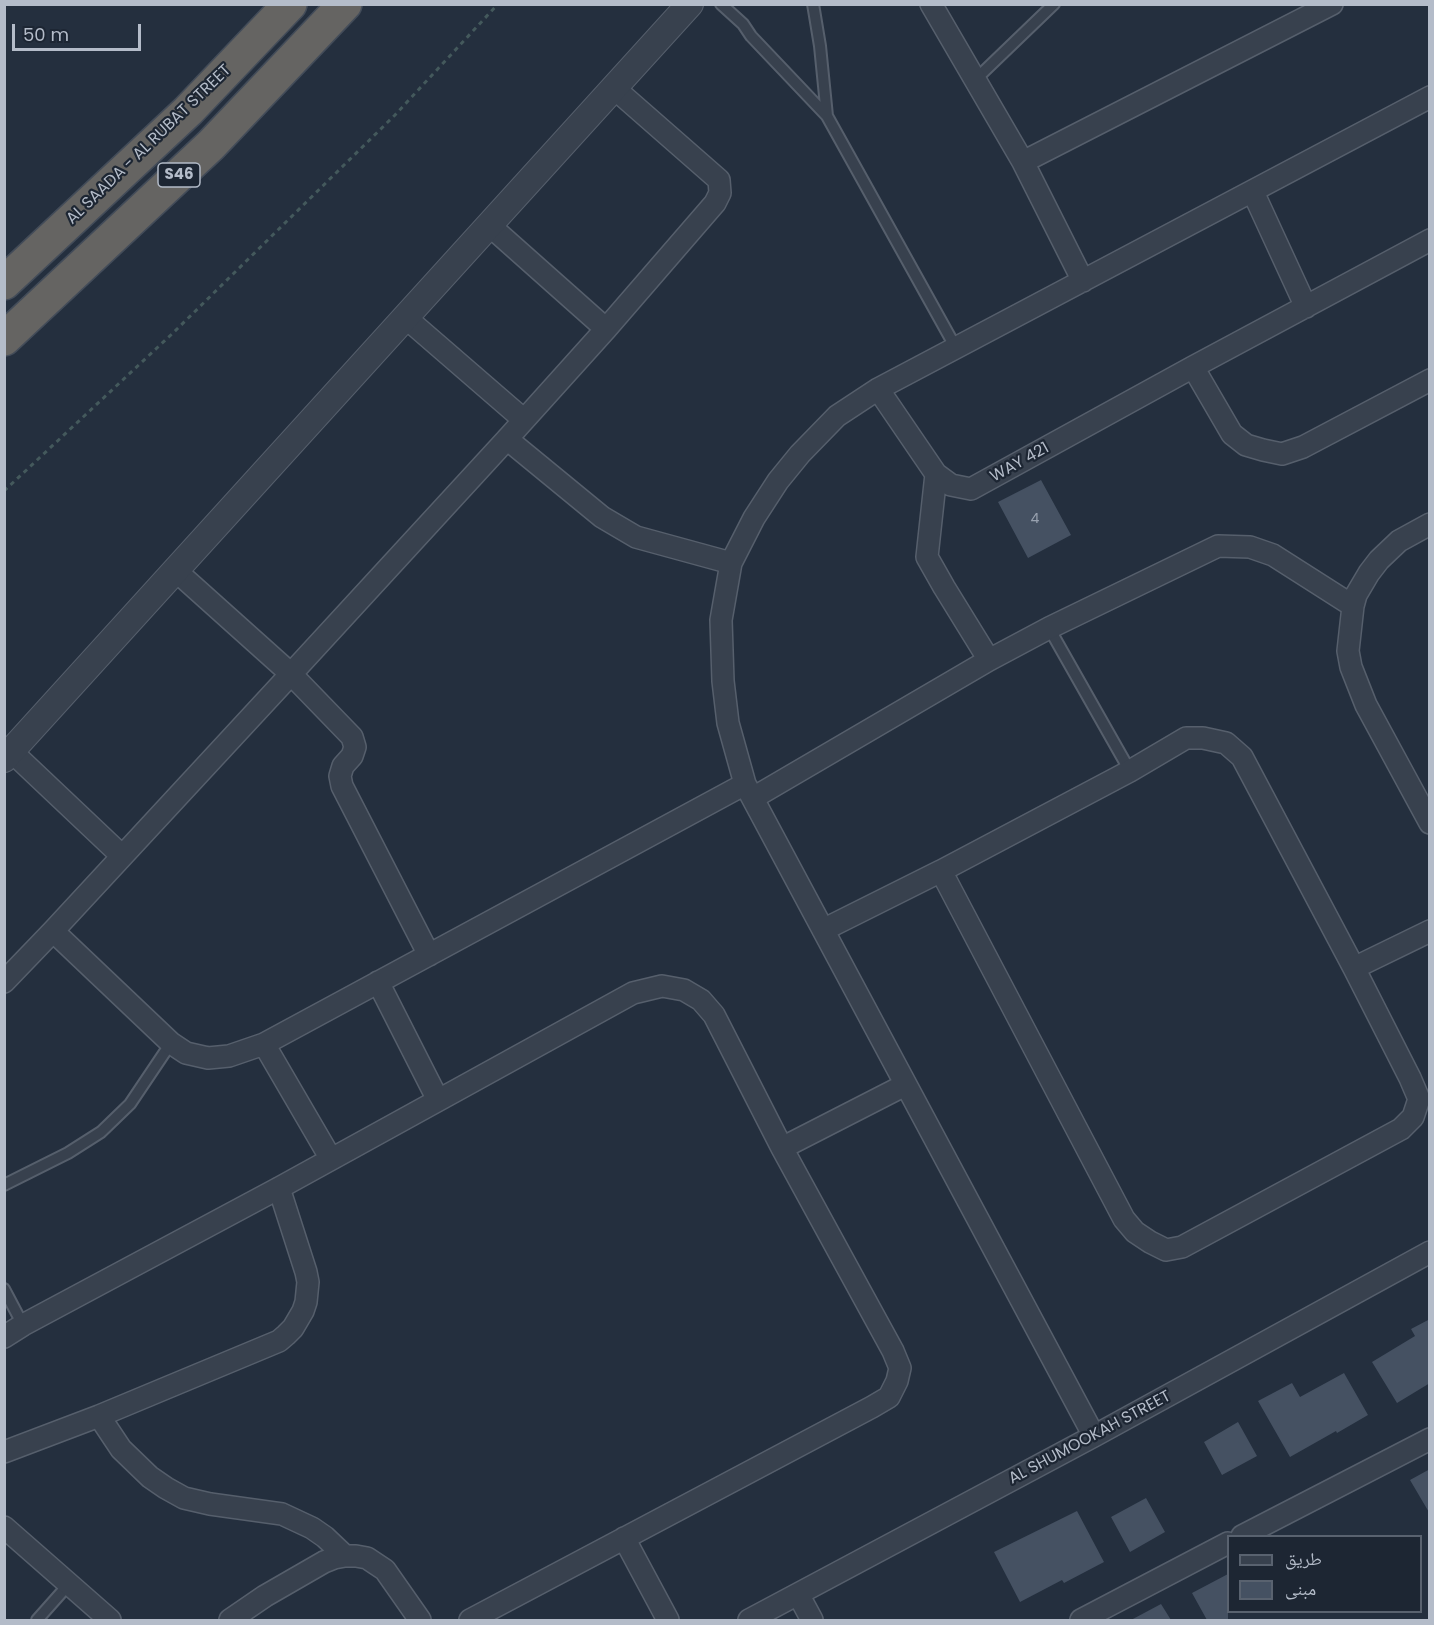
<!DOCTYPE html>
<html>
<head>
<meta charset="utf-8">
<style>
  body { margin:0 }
  #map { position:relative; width:1434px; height:1625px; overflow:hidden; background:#242f3e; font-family:Poppins,"Noto Naskh Arabic",sans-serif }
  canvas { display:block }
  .frame { position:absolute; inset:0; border:6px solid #b4bcc9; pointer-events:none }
  .legend { position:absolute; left:1227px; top:1535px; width:195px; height:78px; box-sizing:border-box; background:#1d2633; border:2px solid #59626f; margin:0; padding:8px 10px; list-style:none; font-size:18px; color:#b4bcc9 }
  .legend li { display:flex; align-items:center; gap:12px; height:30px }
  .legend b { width:30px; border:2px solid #59626f }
  .scale { position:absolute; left:12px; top:24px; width:129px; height:27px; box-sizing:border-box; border:3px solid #b4bcc9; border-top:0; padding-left:8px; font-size:18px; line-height:21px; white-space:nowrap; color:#b4bcc9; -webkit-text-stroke:4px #1d2633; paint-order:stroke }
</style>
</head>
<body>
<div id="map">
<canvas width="1434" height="1625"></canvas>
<div class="frame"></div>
<ul class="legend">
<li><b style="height:8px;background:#38414e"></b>طريق</li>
<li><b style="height:16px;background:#455162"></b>مبنى</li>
</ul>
<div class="scale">50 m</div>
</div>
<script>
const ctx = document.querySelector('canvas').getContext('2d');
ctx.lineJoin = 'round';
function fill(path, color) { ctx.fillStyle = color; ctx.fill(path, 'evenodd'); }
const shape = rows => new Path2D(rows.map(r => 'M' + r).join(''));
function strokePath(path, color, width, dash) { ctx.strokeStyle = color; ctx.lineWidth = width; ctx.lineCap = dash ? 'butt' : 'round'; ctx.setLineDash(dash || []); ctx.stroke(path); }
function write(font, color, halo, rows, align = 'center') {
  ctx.font = font + ' Poppins,sans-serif'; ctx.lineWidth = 4.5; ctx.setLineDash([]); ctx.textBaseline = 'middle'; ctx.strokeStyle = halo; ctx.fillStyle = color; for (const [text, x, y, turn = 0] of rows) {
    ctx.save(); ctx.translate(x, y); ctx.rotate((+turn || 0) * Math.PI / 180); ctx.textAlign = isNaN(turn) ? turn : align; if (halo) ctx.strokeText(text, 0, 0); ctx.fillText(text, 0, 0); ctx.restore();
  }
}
fill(shape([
  [1041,480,1071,535,1028,558,998,502],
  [1430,1319,1430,1383,1397,1403,1372,1362,1415,1336,1411,1329],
  [1344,1373,1368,1415,1337,1433,1336,1431,1290,1457,1258,1401,1292,1383,1300,1397],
  [1238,1422,1257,1456,1222,1475,1204,1442],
  [1430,1469,1430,1514,1410,1480],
  [1146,1498,1165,1532,1130,1552,1111,1517],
  [1077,1511,1104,1562,1064,1583,1062,1580,1020,1602,994,1552],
  [1228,1574,1228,1620,1207,1620,1192,1593],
  [1161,1604,1171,1620,1131,1620]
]), '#455162');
const service = shape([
  [721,4,743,24,751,36,827,116,956,348],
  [813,4,820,46,827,116],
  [975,80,1054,4],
  [1049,628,1130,771],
  [4,1185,68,1153,101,1132,130,1104,171,1043],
  [4,1289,23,1325],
  [37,1620,69,1584]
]);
const minor = shape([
  [931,4,1023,162,1083,281],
  [1023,162,1332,4],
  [1253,192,1306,307],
  [489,225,606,329],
  [405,317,524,420],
  [1193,367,1232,434,1246,445,1263,450,1282,454,1303,447,1430,380],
  [878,389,936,474,951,485,971,489,1193,367,1430,240],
  [507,439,602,517,636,537,731,563],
  [936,474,927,557,944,587,989,660],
  [1430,524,1399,541,1379,560,1369,573,1356,595,1353,606,1348,651,1351,667,1366,705,1430,823],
  [175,570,291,674,352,737,355,747,352,756,343,766,340,776,342,786,429,955],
  [11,751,122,856],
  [753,798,989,660,1049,628,1218,546,1250,547,1273,555,1353,606],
  [823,930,941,871,1130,771,1186,738,1203,738,1226,743,1242,757,1354,968,1410,1078,1419,1099,1413,1117,1401,1129,1182,1247,1166,1250,1150,1242,1135,1232,1124,1219,941,871],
  [53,931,171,1043,186,1053,208,1058,229,1056,264,1044,745,784],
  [1354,968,1430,931],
  [4,982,53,931,291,674,507,439,606,329,715,203,720,193,719,180,614,88],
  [378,982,438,1100],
  [264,1044,331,1159],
  [782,1148,905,1085],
  [4,1337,23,1325,279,1188,633,993,662,986,684,990,701,1000,714,1015,782,1148,893,1351,900,1368,897,1381,889,1397,872,1407,470,1620],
  [99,1416,121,1449,150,1477,166,1488,184,1498,210,1504,282,1514,312,1528,325,1537,345,1556],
  [1094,1436,745,784,728,723,723,681,721,620,731,563,754,518,778,481,800,454,837,416,878,389,1430,97],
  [4,1452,99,1416,279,1341,286,1335,293,1328,303,1311,306,1302,308,1282,306,1272,279,1188],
  [4,1527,110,1620],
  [1242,1536,1430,1439],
  [624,1538,668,1620],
  [798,1594,812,1620],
  [230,1620,265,1596,324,1562,334,1558,345,1556,356,1556,367,1558,385,1570,420,1620],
  [749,1620,1094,1436,1430,1252],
  [1081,1620,1228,1543]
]);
const tertiary = shape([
  [4,759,690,4]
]);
const trunk = shape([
  [4,283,188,111,290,4],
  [4,339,211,145,345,4]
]);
strokePath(service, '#565f6c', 14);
strokePath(minor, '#565f6c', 24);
strokePath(tertiary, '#565f6c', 28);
strokePath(trunk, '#434c59', 36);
strokePath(shape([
  [4,491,174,332,395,115,498,4]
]), '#44595c', 3, [4.5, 4.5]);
strokePath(service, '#38414e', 10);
strokePath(minor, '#38414e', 21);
strokePath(tertiary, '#38414e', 26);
strokePath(trunk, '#656462', 33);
write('14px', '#98a1af', null, [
  ["4",1035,519]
]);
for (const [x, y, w] of [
  [179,175,42]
]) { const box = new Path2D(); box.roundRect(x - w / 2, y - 12, w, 24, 4.5); ctx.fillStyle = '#1d2633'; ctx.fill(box); strokePath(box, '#b4bcc9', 1.5); }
write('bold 15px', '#b4bcc9', null, [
  ["S46",179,175]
]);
write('16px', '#b4bcc9', '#1d2633', [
  ["AL SAADA - AL RUBAT STREET",149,145,-44],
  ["WAY 421",1020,463,-29],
  ["AL SHUMOOKAH STREET",1090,1438,-28]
]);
</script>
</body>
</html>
